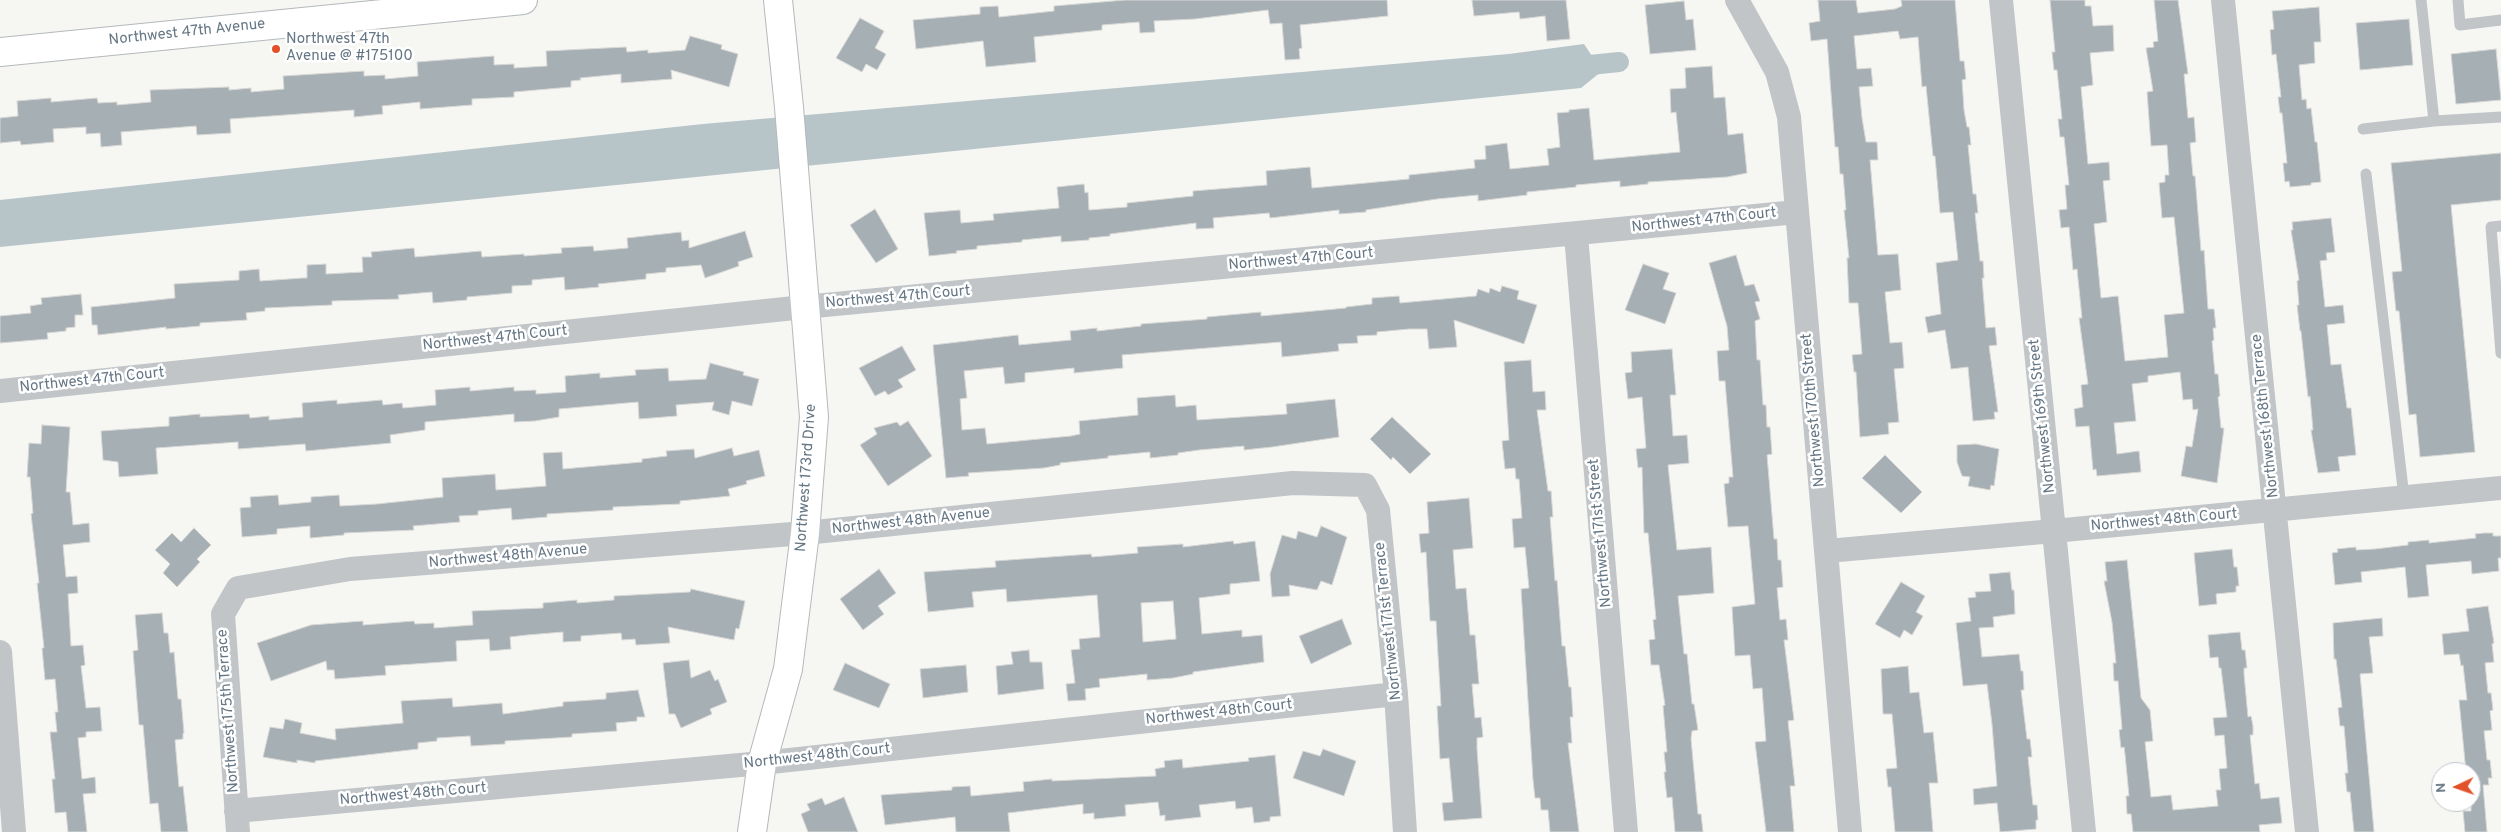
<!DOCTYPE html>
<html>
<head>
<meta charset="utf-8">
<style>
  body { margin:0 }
  #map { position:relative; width:2501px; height:832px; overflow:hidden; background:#f6f6f3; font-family:Overpass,sans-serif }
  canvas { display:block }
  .north { position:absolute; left:2431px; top:762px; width:50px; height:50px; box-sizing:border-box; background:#fff; border:1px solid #c1c8ce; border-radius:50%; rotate:267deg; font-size:14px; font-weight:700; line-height:20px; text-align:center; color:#657684 }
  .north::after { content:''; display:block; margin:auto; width:18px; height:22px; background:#e25127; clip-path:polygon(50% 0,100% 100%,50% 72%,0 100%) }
</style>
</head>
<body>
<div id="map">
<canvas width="2501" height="832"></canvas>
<div class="north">N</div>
</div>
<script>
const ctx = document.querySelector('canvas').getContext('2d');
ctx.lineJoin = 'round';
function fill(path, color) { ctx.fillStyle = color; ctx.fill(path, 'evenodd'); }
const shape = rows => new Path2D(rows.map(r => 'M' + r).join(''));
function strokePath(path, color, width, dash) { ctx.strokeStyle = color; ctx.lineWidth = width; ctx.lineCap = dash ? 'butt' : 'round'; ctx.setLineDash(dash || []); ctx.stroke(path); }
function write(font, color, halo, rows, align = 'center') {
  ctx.font = font + ' Overpass,sans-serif'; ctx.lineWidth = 5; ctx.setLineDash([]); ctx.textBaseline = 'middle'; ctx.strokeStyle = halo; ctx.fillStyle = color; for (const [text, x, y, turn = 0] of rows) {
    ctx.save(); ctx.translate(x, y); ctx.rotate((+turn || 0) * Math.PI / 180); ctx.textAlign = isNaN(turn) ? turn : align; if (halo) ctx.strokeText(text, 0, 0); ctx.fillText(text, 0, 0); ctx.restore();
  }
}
fill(shape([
  [1584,44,1602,71,1581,88,0,247,0,200,703,124,1509,54]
]), '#b7c4c8');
strokePath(shape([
  [1571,67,1619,62]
]), '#b7c4c8', 20);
const building = shape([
  [1125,0,1387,0,1388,16,1300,25,1302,48,1299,49,1300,59,1285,60,1282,23,1270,24,1268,10,1195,19,1154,21,1155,32,1140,33,1139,22,1102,25,1102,30,1034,37,1036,62,986,67,983,41,916,49,913,20,980,14,980,7,998,6,999,17,1054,11,1054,6,1125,0],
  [1472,0,1566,0,1570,39,1547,41,1545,16,1520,19,1519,12,1474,16,1472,0],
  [1818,0,1856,0,1858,13,1895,9,1902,6,1901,0,1955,0,1960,61,1964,61,1966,79,1962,80,1964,110,1967,127,1969,127,1971,145,1968,145,1973,194,1976,194,1978,213,1975,213,1980,261,1983,261,1984,278,1982,278,1986,328,1995,327,1997,345,1989,346,1998,412,1994,412,1995,419,1973,421,1968,367,1951,369,1945,330,1928,333,1925,317,1941,314,1936,263,1958,260,1953,212,1940,213,1935,156,1933,156,1926,86,1922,87,1918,37,1900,39,1898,31,1854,36,1857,69,1871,68,1873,86,1859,87,1862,118,1866,142,1877,142,1878,160,1870,160,1878,255,1898,254,1901,290,1885,292,1890,343,1902,342,1904,368,1894,369,1899,422,1888,423,1889,434,1860,437,1856,372,1854,372,1852,355,1862,354,1858,303,1849,303,1847,258,1849,258,1844,210,1846,210,1843,174,1840,174,1838,147,1835,147,1827,39,1811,41,1809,23,1820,21,1818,0],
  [2050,0,2085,0,2085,6,2091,6,2093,26,2113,25,2114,51,2090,53,2093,85,2081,87,2088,164,2109,162,2110,180,2103,181,2107,222,2094,224,2101,298,2118,296,2125,361,2168,357,2164,315,2184,313,2174,217,2162,218,2159,183,2165,182,2165,175,2169,175,2167,145,2151,146,2147,92,2153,91,2146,48,2154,47,2153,42,2158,41,2154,0,2178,0,2188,74,2184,74,2188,118,2194,117,2196,142,2190,143,2193,176,2195,176,2201,251,2204,250,2208,309,2214,309,2216,328,2213,328,2214,340,2212,341,2215,374,2218,374,2220,396,2218,397,2221,428,2224,428,2217,483,2181,476,2186,446,2192,447,2198,409,2193,410,2192,399,2183,400,2180,372,2148,376,2148,382,2132,384,2136,421,2114,423,2117,454,2139,451,2141,472,2097,476,2096,469,2093,470,2089,426,2076,427,2074,409,2083,407,2081,385,2088,384,2079,318,2082,318,2077,269,2073,270,2069,227,2061,228,2059,210,2067,209,2065,185,2069,185,2064,137,2060,137,2058,119,2062,119,2057,70,2054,70,2052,52,2055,52,2050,0],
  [1684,1,1686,20,1693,19,1696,50,1650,54,1645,5,1684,1],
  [2319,7,2321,42,2314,42,2315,63,2299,65,2302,100,2306,99,2307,109,2311,108,2315,142,2317,142,2321,182,2311,183,2311,185,2290,187,2289,181,2285,182,2283,163,2287,163,2282,113,2280,113,2278,97,2281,97,2276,54,2272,55,2270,30,2274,29,2272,11,2319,7],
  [860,18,884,31,875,48,886,54,877,70,866,64,862,72,836,58,860,18],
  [2409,19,2413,65,2360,70,2356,23,2409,19],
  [690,36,722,45,721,49,738,54,729,87,671,70,672,79,621,83,621,74,580,78,581,80,571,81,571,87,514,92,514,97,472,99,472,105,420,109,420,102,382,106,383,114,354,117,354,110,230,119,231,133,197,135,196,126,121,132,122,145,101,147,100,133,86,134,86,127,53,129,54,142,21,145,20,141,0,143,0,118,18,116,17,101,51,98,51,102,97,98,98,103,117,102,117,105,151,102,150,90,229,87,229,90,251,88,251,92,284,89,283,76,364,71,364,76,385,75,385,79,418,76,417,62,494,56,494,65,514,64,514,68,547,66,546,51,626,47,627,52,648,50,648,53,685,50,690,36],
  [2496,49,2501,100,2456,104,2451,54,2496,49],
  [1712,66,1714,98,1725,97,1728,135,1743,133,1747,173,1727,177,1648,182,1648,184,1620,187,1620,181,1576,185,1576,187,1527,192,1527,195,1478,201,1478,195,1437,199,1366,210,1366,212,1339,214,1339,210,1270,218,1269,213,1213,218,1214,228,1196,229,1196,223,1110,234,1110,236,1089,238,1089,240,1061,242,1061,236,1022,240,1022,242,977,246,977,249,956,251,957,253,929,256,924,213,960,210,961,223,994,220,993,214,1059,208,1057,187,1084,184,1085,193,1088,192,1089,210,1127,207,1127,203,1193,196,1193,191,1267,185,1266,171,1310,167,1312,188,1409,179,1409,175,1475,168,1474,160,1486,159,1485,146,1507,143,1510,169,1549,165,1547,149,1560,147,1557,113,1569,112,1569,110,1589,108,1594,160,1680,152,1676,112,1671,113,1670,89,1686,88,1685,68,1712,66],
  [2501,153,2501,200,2451,205,2475,452,2420,457,2416,414,2409,415,2399,311,2396,311,2392,272,2402,271,2391,163,2501,153],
  [875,209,898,249,876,263,850,225,875,209],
  [2331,218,2335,252,2326,253,2327,260,2320,261,2325,307,2343,305,2345,323,2327,325,2331,365,2341,364,2347,408,2351,408,2356,455,2338,457,2340,471,2318,473,2311,430,2313,430,2310,396,2308,397,2301,331,2300,331,2297,305,2299,305,2297,281,2299,280,2291,230,2293,230,2292,222,2331,218],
  [745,231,753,257,738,262,739,266,705,278,701,265,666,268,666,272,646,274,646,279,598,284,599,287,565,290,564,277,532,280,532,285,512,286,512,293,467,297,467,300,433,303,432,292,398,295,399,299,332,301,332,305,265,308,265,311,246,313,247,320,200,323,200,326,166,329,166,327,98,335,97,325,92,325,91,307,175,298,174,284,239,280,239,271,259,269,260,281,303,278,307,278,307,265,326,264,326,274,363,272,362,257,372,257,371,252,414,248,415,257,481,251,482,257,524,254,524,256,562,253,561,248,593,246,594,251,628,248,627,238,681,232,682,241,689,240,689,248,745,231],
  [1736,255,1745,286,1754,284,1760,301,1755,302,1760,319,1755,321,1757,360,1760,360,1763,405,1766,405,1767,427,1770,427,1772,454,1767,455,1774,539,1777,539,1778,560,1781,560,1783,587,1777,588,1780,620,1786,619,1788,640,1784,640,1794,720,1788,721,1795,786,1790,786,1794,832,1766,832,1755,742,1766,741,1762,688,1753,689,1750,655,1735,656,1732,607,1755,604,1748,526,1728,527,1724,484,1729,483,1729,477,1733,477,1725,381,1719,381,1717,351,1729,350,1727,326,1709,263,1736,255],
  [1643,264,1669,273,1663,289,1676,293,1665,324,1625,310,1643,264],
  [1502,286,1519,291,1517,299,1537,305,1524,344,1454,320,1457,347,1429,349,1427,329,1409,329,1377,332,1377,335,1357,336,1358,343,1338,344,1339,351,1282,357,1281,342,1122,355,1123,368,1074,373,1074,368,1025,373,1025,382,1005,384,1003,367,964,371,967,398,960,399,962,430,985,428,987,444,1071,436,1080,434,1079,421,1138,415,1137,398,1175,395,1176,407,1196,405,1197,420,1287,414,1286,404,1335,399,1339,437,1272,447,1244,450,1244,446,1199,450,1178,453,1178,455,1150,458,1150,452,1108,456,1108,458,1060,463,1060,465,1044,468,968,473,969,476,946,478,933,345,1018,335,1019,345,1071,340,1070,331,1097,328,1097,331,1141,326,1141,324,1207,319,1207,317,1261,312,1261,316,1346,308,1346,307,1372,304,1372,298,1399,296,1400,303,1476,296,1478,289,1489,293,1490,288,1500,292,1502,286],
  [81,294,83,315,75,315,75,327,66,328,66,331,47,333,48,339,0,343,0,316,31,313,30,306,42,304,41,298,81,294],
  [902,346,916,370,898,380,903,387,888,395,885,391,875,396,859,368,902,346],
  [1672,349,1676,395,1670,395,1673,436,1687,435,1689,463,1668,465,1677,550,1711,547,1714,593,1678,596,1684,654,1687,654,1692,704,1694,704,1698,730,1692,731,1691,739,1698,814,1701,814,1703,832,1675,832,1672,797,1667,798,1664,772,1666,772,1664,752,1667,752,1663,706,1665,705,1659,665,1651,665,1649,640,1655,639,1653,620,1656,619,1648,533,1644,533,1642,467,1638,468,1636,449,1646,448,1642,397,1628,399,1625,373,1632,372,1631,352,1672,349],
  [1531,360,1533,392,1545,391,1546,410,1537,410,1548,491,1551,491,1553,517,1550,517,1555,581,1557,580,1562,646,1565,646,1569,687,1571,687,1573,717,1570,717,1572,743,1568,743,1579,832,1550,832,1548,810,1541,810,1540,798,1535,798,1533,780,1521,589,1529,588,1525,547,1514,548,1512,519,1522,518,1519,479,1516,479,1515,468,1505,469,1502,441,1509,440,1504,362,1531,360],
  [710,363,744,372,743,375,759,379,752,406,732,401,729,415,712,410,714,402,676,405,677,416,639,419,638,402,559,409,559,417,535,421,514,422,514,414,425,422,425,430,390,435,391,443,306,451,305,444,238,449,238,442,156,448,158,474,119,477,118,462,103,460,101,431,169,426,169,417,200,414,200,417,249,414,250,418,269,416,269,420,303,417,302,403,337,400,337,404,382,400,383,405,402,403,403,408,436,405,435,390,470,387,470,391,514,387,514,391,536,390,536,394,566,392,565,376,600,373,600,378,636,375,635,370,668,368,669,381,706,379,710,363],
  [1392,417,1431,454,1410,474,1393,457,1391,460,1370,439,1392,417],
  [908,421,932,456,888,486,860,445,877,434,874,428,897,422,900,426,908,421],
  [42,425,70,427,66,492,70,492,73,525,89,523,90,542,63,545,66,577,77,576,78,593,68,594,71,646,83,645,85,665,81,666,86,708,100,707,102,731,86,732,86,737,78,738,82,779,95,777,96,793,83,794,87,832,68,832,66,812,55,813,52,779,55,779,50,732,57,732,55,712,58,712,55,679,45,680,42,648,44,648,37,583,39,583,31,514,33,513,30,477,27,477,29,443,41,444,42,425],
  [1976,444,1999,449,1994,486,1991,485,1990,490,1968,486,1970,477,1962,476,1957,462,1957,445,1976,444],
  [732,448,734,456,759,450,765,476,746,481,747,484,728,489,730,496,680,501,680,504,613,507,613,510,547,514,547,517,512,520,511,508,478,511,478,515,459,516,460,522,413,526,414,530,344,533,344,535,310,538,310,526,277,529,277,534,242,537,240,508,251,507,250,497,278,495,279,505,311,502,311,497,339,495,340,506,377,504,443,497,442,478,495,474,496,490,546,486,543,453,562,452,563,469,642,462,642,459,667,456,666,451,694,449,695,458,732,448],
  [1885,455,1922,492,1901,513,1862,478,1885,455],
  [1469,498,1473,548,1453,550,1456,589,1466,588,1470,635,1475,635,1479,684,1472,684,1475,718,1481,717,1483,737,1477,738,1477,749,1482,818,1444,821,1442,803,1453,802,1449,758,1440,759,1437,706,1441,706,1436,621,1430,621,1426,552,1421,553,1419,534,1429,533,1427,502,1469,498],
  [1321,526,1347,537,1332,585,1321,581,1317,590,1289,585,1290,596,1272,597,1270,574,1282,535,1296,539,1298,531,1317,537,1321,526],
  [194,528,211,545,197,559,200,562,177,587,163,573,170,564,155,550,172,533,181,542,194,528],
  [2484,533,2493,533,2493,536,2501,536,2501,558,2498,558,2499,571,2472,574,2471,561,2426,565,2429,596,2408,598,2405,567,2361,572,2362,582,2335,585,2332,553,2338,552,2337,549,2356,547,2356,550,2375,549,2408,545,2408,542,2429,540,2429,543,2476,538,2475,534,2484,533],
  [1233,541,1234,544,1255,541,1260,581,1230,584,1230,594,1199,598,1202,634,1242,630,1242,637,1262,635,1264,662,1193,672,1193,674,1173,678,1147,680,1147,674,1099,679,1100,687,1085,689,1086,700,1068,701,1066,684,1075,683,1071,650,1080,649,1079,639,1100,637,1097,595,1007,602,1006,589,972,592,974,607,928,612,924,572,996,567,995,561,1091,554,1092,557,1138,553,1137,547,1183,544,1183,547,1233,541],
  [1173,601,1176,639,1143,642,1141,603,1173,601],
  [2232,549,2234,567,2237,567,2239,586,2236,586,2236,592,2216,594,2217,604,2199,606,2194,553,2232,549],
  [2127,560,2141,698,2150,710,2153,741,2145,742,2151,797,2171,795,2173,810,2218,806,2216,790,2221,790,2219,769,2227,768,2224,735,2215,736,2213,718,2227,717,2221,668,2219,668,2218,657,2210,658,2208,635,2240,632,2242,650,2245,650,2247,668,2244,668,2244,674,2248,717,2251,716,2253,726,2253,735,2250,735,2255,784,2259,783,2261,799,2279,797,2282,823,2259,825,2260,832,2133,832,2131,814,2127,814,2126,796,2129,796,2125,754,2124,747,2121,748,2119,730,2122,729,2118,681,2114,681,2113,663,2116,663,2112,622,2104,581,2107,581,2105,562,2127,560],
  [879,569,896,593,878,606,884,614,863,630,840,599,879,569],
  [2010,572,2012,590,2014,590,2015,614,1993,617,1994,627,1979,628,1982,657,2019,654,2021,671,2023,671,2024,690,2021,690,2027,739,2030,739,2032,757,2028,757,2031,787,2033,805,2037,805,2038,820,2036,820,2036,829,2000,832,1997,803,1974,805,1973,789,1997,786,1992,724,1987,684,1963,686,1956,623,1971,621,1968,598,1976,597,1975,592,1991,591,1989,574,2010,572],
  [1901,582,1925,596,1916,612,1923,616,1912,635,1904,630,1900,638,1875,624,1901,582],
  [691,589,745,601,739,629,736,628,734,640,668,627,670,643,636,645,635,639,622,640,621,633,581,636,581,641,563,642,563,632,527,635,510,637,511,649,490,651,489,639,456,641,457,661,385,666,386,675,335,679,334,670,327,670,326,661,271,681,257,643,311,625,363,621,363,625,414,621,415,624,434,623,434,628,473,625,472,611,543,608,543,603,577,600,577,603,614,600,614,596,690,592,691,589],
  [2488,606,2494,643,2492,644,2494,662,2485,663,2488,693,2491,693,2493,710,2490,711,2492,730,2484,731,2487,760,2490,760,2492,778,2488,778,2489,785,2483,785,2487,832,2465,832,2463,811,2471,811,2471,772,2466,772,2459,700,2467,700,2463,665,2461,666,2459,654,2444,655,2442,634,2469,631,2466,609,2488,606],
  [162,613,164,633,168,633,170,653,174,652,178,699,181,699,184,733,183,733,183,739,175,740,179,787,183,786,188,832,161,832,158,803,150,804,143,725,139,725,133,651,138,650,135,615,162,613],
  [2382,618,2383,636,2369,637,2373,673,2360,674,2374,832,2354,832,2350,792,2347,792,2345,773,2348,773,2344,726,2340,726,2338,708,2342,707,2336,659,2334,659,2333,623,2382,618],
  [1342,619,1352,644,1311,664,1299,636,1342,619],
  [1029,650,1030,662,1042,662,1044,689,998,695,996,666,1013,664,1011,652,1029,650],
  [689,660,691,678,710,670,715,681,718,679,727,702,710,709,712,714,681,728,675,714,669,714,663,663,689,660],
  [845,663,890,684,879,708,833,690,845,663],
  [966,665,968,692,923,698,920,669,966,665],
  [1908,666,1910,693,1919,692,1924,733,1933,732,1938,783,1929,783,1933,832,1895,832,1891,787,1888,787,1886,769,1897,768,1892,714,1883,714,1881,669,1908,666],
  [638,690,645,717,637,717,637,721,616,723,617,731,572,734,572,737,505,741,505,744,471,746,470,736,437,738,437,741,418,743,418,749,315,761,315,763,297,760,297,763,263,757,270,727,283,729,285,719,302,723,300,733,336,740,335,729,403,723,401,701,452,698,453,707,502,703,503,714,563,706,563,702,606,699,606,693,638,690],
  [1323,749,1356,761,1344,796,1293,778,1303,751,1320,756,1323,749],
  [1275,755,1281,816,1270,817,1270,821,1254,823,1252,807,1236,809,1235,801,1199,805,1201,817,1165,821,1165,815,1160,816,1158,802,1125,805,1126,816,1094,819,1094,813,1083,814,1083,804,1008,813,1010,832,956,832,955,817,885,825,881,795,952,790,952,787,970,786,971,796,1024,791,1023,782,1052,779,1052,781,1156,776,1155,769,1165,767,1164,761,1182,759,1183,768,1249,761,1248,758,1275,755],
  [844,797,858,832,808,832,801,814,810,810,807,804,822,798,825,805,844,797]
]);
fill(building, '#a6afb4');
strokePath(building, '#d7d7d5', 1);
const secondary = shape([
  [0,52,523,0],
  [752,832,762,763,788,669,805,533,814,417,789,107,778,0]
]);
strokePath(secondary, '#b3b9bd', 30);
strokePath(shape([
  [2421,0,2434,121],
  [2458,0,2460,25,2501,20],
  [2363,129,2434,121,2501,117],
  [2366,174,2404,497],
  [2501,226,2491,227,2501,353]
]), '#c1c5c8', 11);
strokePath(shape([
  [1737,0,1777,72,1789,117,1850,832],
  [2001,0,2084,832],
  [2223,0,2307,832],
  [1576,235,1626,832],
  [0,391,804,307,1797,212],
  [1827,551,2054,531,2501,488],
  [0,652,14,832],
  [236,811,762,763,1396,694],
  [238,832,223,614,238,588,350,569,805,533,1293,483,1365,485,1378,510,1396,694,1405,832]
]), '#c1c5c8', 24);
strokePath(secondary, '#fff', 28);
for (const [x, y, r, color] of [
  [276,49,5,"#e25127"]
]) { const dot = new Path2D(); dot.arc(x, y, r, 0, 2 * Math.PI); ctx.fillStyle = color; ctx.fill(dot); strokePath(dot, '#fff', 2); }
write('15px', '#657684', '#fff', [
  ["Northwest 47th Avenue",187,33,-6],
  ["Northwest 47th Court",1704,221,-6],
  ["Northwest 47th Court",1301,260,-5],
  ["Northwest 47th Court",898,298,-5],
  ["Northwest 47th Court",495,339,-6],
  ["Northwest 47th Court",92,381,-6],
  ["Northwest 170th Street",1814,410,-95],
  ["Northwest 169th Street",2043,416,-96],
  ["Northwest 168th Terrace",2266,416,-96],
  ["Northwest 173rd Drive",807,478,-86],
  ["Northwest 48th Court",2164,521,-5],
  ["Northwest 48th Avenue",911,522,-6],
  ["Northwest 171st Street",1601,533,-95],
  ["Northwest 48th Avenue",508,557,-5],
  ["Northwest 171st Terrace",1389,621,-96],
  ["Northwest 175th Terrace",229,711,-94],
  ["Northwest 48th Court",1219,713,-6],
  ["Northwest 48th Court",817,757,-6],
  ["Northwest 48th Court",413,795,-5]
]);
write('15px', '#657684', '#fff', [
  ["Northwest 47th",286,40],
  ["Avenue @ #175100",286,57]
], 'left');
</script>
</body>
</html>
